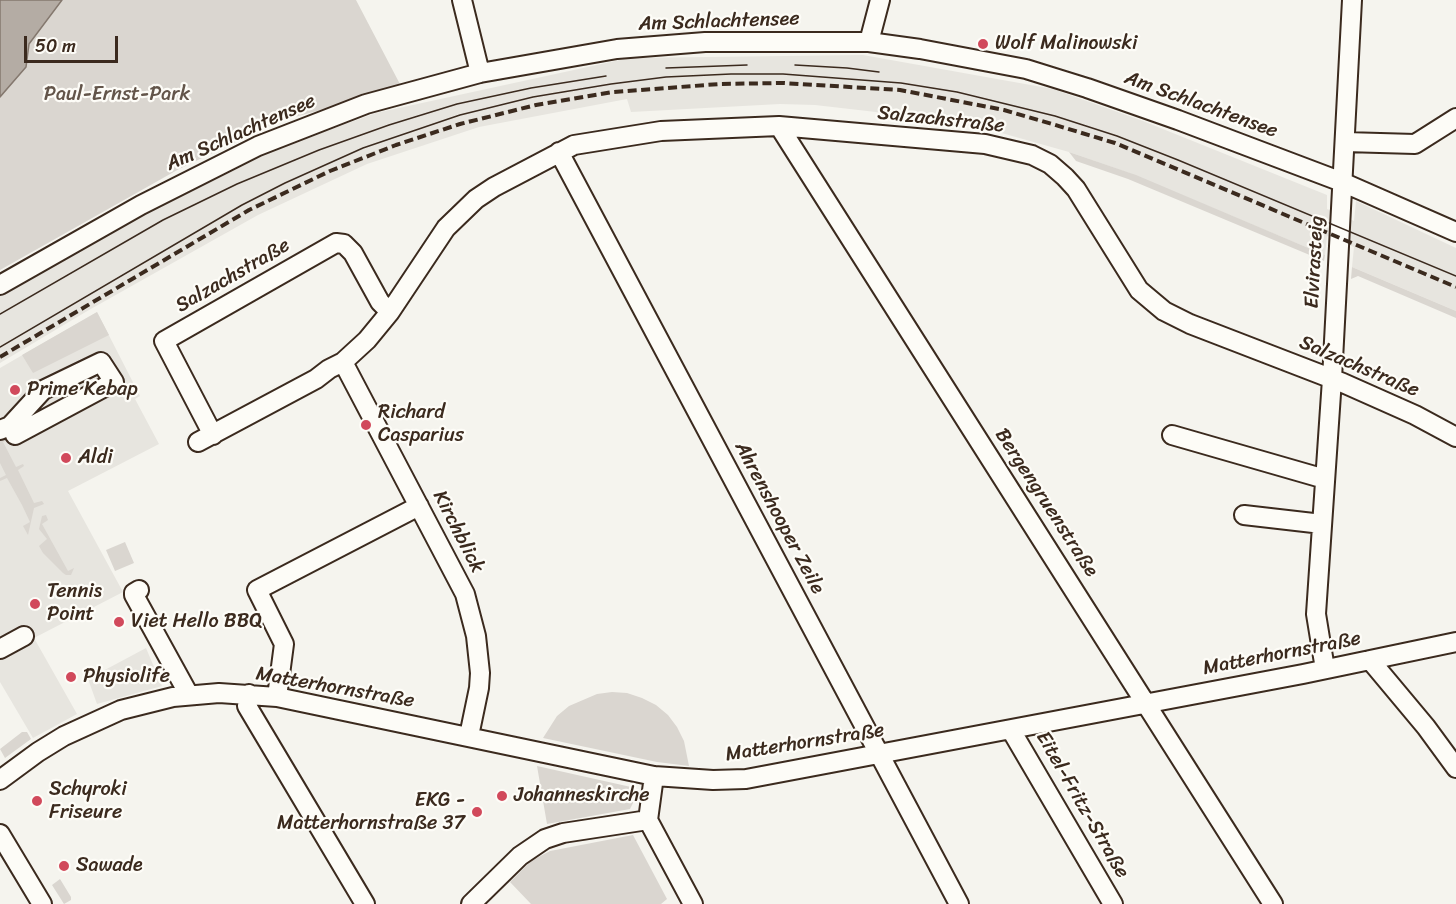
<!DOCTYPE html>
<html>
<head>
<meta charset="utf-8">
<style>
  body { margin:0 }
  #map { position:relative; width:1456px; height:904px; overflow:hidden; background:#f5f4ee; font-family:Sriracha,sans-serif }
  canvas { display:block }
  .scale { position:absolute; left:24px; top:36px; width:94px; height:27px; box-sizing:border-box; border:3px solid #3b2a1e; border-top:0; padding-left:8px; font-size:18px; line-height:21px; white-space:nowrap; color:#3b2a1e; -webkit-text-stroke:4px #fdfcf7; paint-order:stroke }
</style>
</head>
<body>
<div id="map">
<canvas width="1456" height="904"></canvas>
<div class="scale">50 m</div>
</div>
<script>
const ctx = document.querySelector('canvas').getContext('2d');
ctx.lineJoin = 'round';
function fill(path, color) { ctx.fillStyle = color; ctx.fill(path, 'evenodd'); }
const shape = rows => new Path2D(rows.map(r => 'M' + r).join(''));
function strokePath(path, color, width, dash) { ctx.strokeStyle = color; ctx.lineWidth = width; ctx.lineCap = dash ? 'butt' : 'round'; ctx.setLineDash(dash || []); ctx.stroke(path); }
function write(font, color, halo, rows, align = 'center') {
  ctx.font = font + ' Sriracha,sans-serif'; ctx.lineWidth = 4.5; ctx.setLineDash([]); ctx.textBaseline = 'middle'; ctx.strokeStyle = halo; ctx.fillStyle = color; for (const [text, x, y, turn = 0] of rows) {
    ctx.save(); ctx.translate(x, y); ctx.rotate((+turn || 0) * Math.PI / 180); ctx.textAlign = isNaN(turn) ? turn : align; if (halo) ctx.strokeText(text, 0, 0); ctx.fillText(text, 0, 0); ctx.restore();
  }
}
fill(shape([
  [863,55,1053,89,1143,121,1327,195,1327,209,1354,221,1356,201,1456,248,1456,311,1352,267,1354,247,1327,236,1325,255,1129,173,1069,152,998,132,928,118,815,105,780,104,631,112,627,99,479,127,367,164,258,215,89,310,0,363,0,296,145,213,260,155,376,113,629,58],
  [97,312,140,396,135,399,159,444,68,491,123,592,34,638,77,714,33,738,0,682,0,368],
  [146,648,162,686,97,704,88,679]
]), '#e7e5df');
fill(shape([
  [62,0,356,0,402,88,280,121,179,169,0,270,0,97,26,67,29,44],
  [1069,152,1136,175,1325,255,1324,261,1128,179,1076,161],
  [1352,267,1456,311,1456,318,1358,276,1351,279],
  [97,312,109,335,33,373,22,355],
  [7,436,9,439,3,442,16,467,23,464,24,466,18,470,34,503,42,501,44,504,34,508,28,535,23,526,30,522,22,505,7,478,0,481,0,478,6,475,0,463,0,439],
  [46,515,48,520,42,524,68,571,74,568,71,575,66,575,63,573,43,553,39,546,47,539,39,529,42,516],
  [125,542,134,563,115,571,106,550],
  [612,692,627,693,642,698,656,705,668,715,677,727,684,741,689,766,657,762,543,738,557,716,569,706,597,694],
  [22,732,27,732,31,739,5,758,0,749],
  [537,766,631,787,636,789,634,801,630,809,547,824],
  [633,835,667,899,661,904,531,904,510,882,531,861,550,851],
  [60,879,71,897,71,900,64,904,52,885]
]), '#dad6d0');
const water = shape([
  [0,0,62,0,29,44,26,67,0,97,0,0]
]);
fill(water, '#b4aca4');
strokePath(water, '#84786e', 1.5);
const minor = shape([
  [462,0,480,73],
  [869,42,880,0],
  [779,126,1273,904],
  [1345,142,1415,144,1456,118],
  [559,152,959,904],
  [0,285,141,205,258,146,366,104,480,73,617,49,705,42,869,42,920,49,1026,69,1087,88,1178,120,1342,182,1456,232],
  [343,362,465,594,476,636,480,673,479,688,469,736],
  [0,430,10,426,43,390,101,362,114,382,15,435],
  [213,435,164,341,336,243,344,244,353,253,380,302,390,312],
  [1172,435,1325,479],
  [198,442,316,379,329,369,343,362,367,340,390,312,446,228,476,199,494,187,574,145,661,131,779,126,985,144,1032,155,1050,164,1065,177,1076,189,1139,290,1164,311,1190,324,1343,383,1415,415,1456,437],
  [1244,515,1322,524],
  [139,590,134,593,134,595,189,695],
  [0,649,24,636],
  [1370,660,1426,727,1456,768],
  [1325,669,1316,614,1332,379,1352,0],
  [249,694,247,706,365,904],
  [277,697,284,644,257,590,419,506],
  [1011,730,1113,904],
  [654,776,648,820,693,904],
  [0,780,38,752,64,736,121,710,173,697,219,693,277,697,654,776,713,780,746,779,1303,674,1456,642],
  [0,834,42,904],
  [471,904,520,856,545,839,563,833,648,820]
]);
strokePath(minor, '#3b2a1e', 22);
strokePath(minor, '#fdfcf7', 18);
strokePath(shape([
  [795,65,847,68,879,72],
  [666,68,747,65],
  [0,314,163,220,237,184,319,150,389,125,457,104,531,88,606,76],
  [0,347,242,205,285,183,363,148,460,115,533,97,611,84,666,77,731,74,783,74,901,83,957,92,1055,116,1117,136,1178,160,1456,276]
]), '#3b2a1e', 1.5);
strokePath(shape([
  [0,357,249,210,330,171,396,145,460,124,536,105,613,92,720,84,783,83,900,90,1004,110,1052,124,1115,143,1456,287]
]), '#3b2a1e', 4, [9, 4.5]);
for (const [x, y, r, color] of [
  [983,44,6,"#d1495b"],
  [15,390,6,"#d1495b"],
  [366,425,6,"#d1495b"],
  [66,458,6,"#d1495b"],
  [35,604,6,"#d1495b"],
  [119,622,6,"#d1495b"],
  [71,677,6,"#d1495b"],
  [502,796,6,"#d1495b"],
  [37,801,6,"#d1495b"],
  [477,812,6,"#d1495b"],
  [64,866,6,"#d1495b"]
]) { const dot = new Path2D(); dot.arc(x, y, r, 0, 2 * Math.PI); ctx.fillStyle = color; ctx.fill(dot); strokePath(dot, '#fdfcf7', 2); }
write('20px', '#3b2a1e', '#fdfcf7', [
  ["Am Schlachtensee",719,22,-2],
  ["Am Schlachtensee",1201,105,20],
  ["Salzachstraße",941,120,6],
  ["Am Schlachtensee",241,133,-24],
  ["Elvirasteig",1315,262,-87],
  ["Salzachstraße",233,276,-30],
  ["Salzachstraße",1359,367,23],
  ["Bergengruenstraße",1046,503,57],
  ["Ahrenshooper Zeile",779,518,62],
  ["Kirchblick",458,532,63],
  ["Matterhornstraße",1282,654,-11],
  ["Matterhornstraße",335,688,10],
  ["Matterhornstraße",805,743,-9],
  ["Eitel-Fritz-Straße",1082,805,60]
]);
write('20px', '#3b2a1e', '#fdfcf7', [
  ["Wolf Malinowski",995,44],
  ["Prime Kebap",27,390],
  ["Richard",378,413],
  ["Casparius",378,436],
  ["Aldi",78,458],
  ["Tennis",47,592],
  ["Point",47,615],
  ["Viet Hello BBQ",131,622],
  ["Physiolife",83,677],
  ["Schyroki",49,790],
  ["Friseure",49,813],
  ["Johanneskirche",514,796],
  ["EKG -",465,801,"right"],
  ["Matterhornstraße 37",465,824,"right"],
  ["Sawade",76,866]
], 'left');
write('20px', '#63554a', '#fdfcf7', [
  ["Paul-Ernst-Park",117,95]
]);
</script>
</body>
</html>
